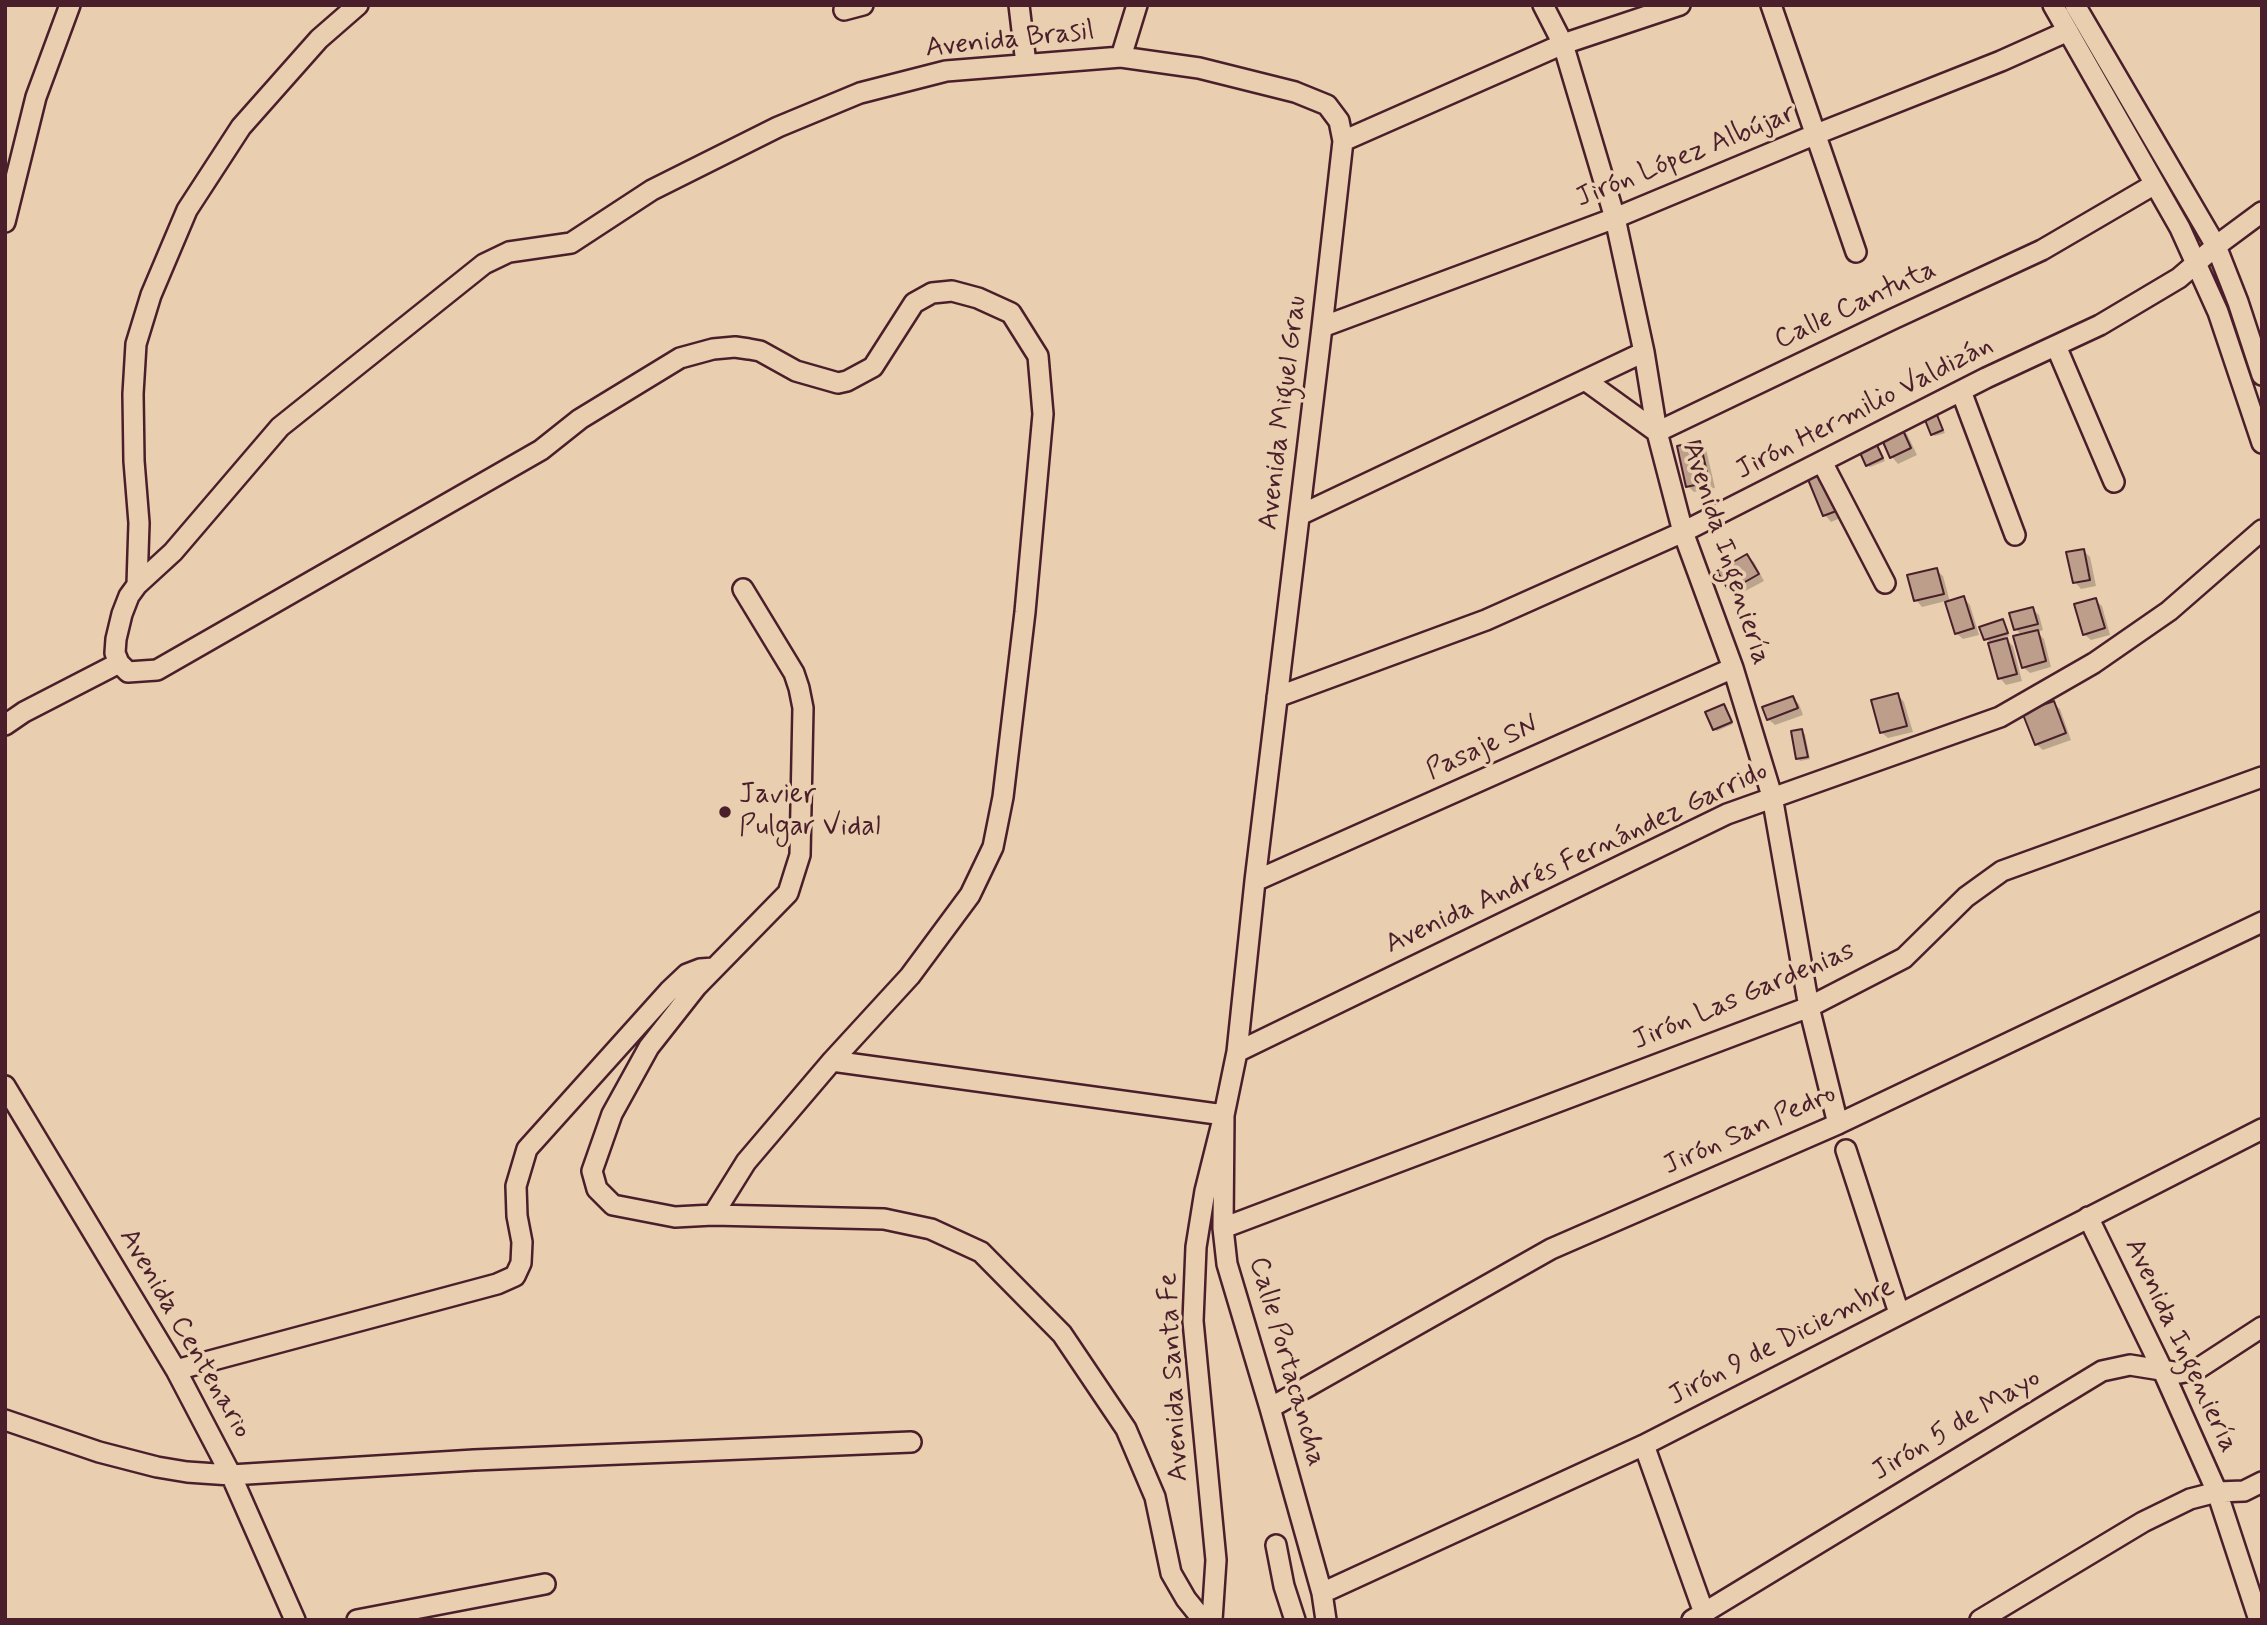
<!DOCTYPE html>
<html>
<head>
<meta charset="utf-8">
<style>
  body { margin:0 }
  #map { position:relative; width:2267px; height:1625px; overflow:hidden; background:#e9cfb0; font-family:Mynerve,sans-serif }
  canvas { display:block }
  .frame { position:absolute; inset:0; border:7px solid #4a1f2b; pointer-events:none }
</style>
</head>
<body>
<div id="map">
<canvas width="2267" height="1625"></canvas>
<div class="frame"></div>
</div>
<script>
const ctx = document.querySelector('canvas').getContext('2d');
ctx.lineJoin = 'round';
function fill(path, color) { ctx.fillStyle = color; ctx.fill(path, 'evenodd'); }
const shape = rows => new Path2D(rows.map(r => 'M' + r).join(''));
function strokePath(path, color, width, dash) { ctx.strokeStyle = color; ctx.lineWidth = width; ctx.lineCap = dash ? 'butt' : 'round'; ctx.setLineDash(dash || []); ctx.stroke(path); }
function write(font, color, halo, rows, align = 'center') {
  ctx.font = font + ' Mynerve,sans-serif'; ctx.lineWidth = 7; ctx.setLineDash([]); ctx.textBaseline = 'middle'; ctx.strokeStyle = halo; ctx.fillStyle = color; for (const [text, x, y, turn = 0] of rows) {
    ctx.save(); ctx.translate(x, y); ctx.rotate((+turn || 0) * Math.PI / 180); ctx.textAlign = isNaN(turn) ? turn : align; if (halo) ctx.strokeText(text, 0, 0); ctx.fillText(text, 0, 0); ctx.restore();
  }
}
fill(shape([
  [1935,412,1945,433,1935,436,1933,434],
  [1900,428,1907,434,1917,455,1898,464,1892,457],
  [1700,443,1706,449,1715,488,1694,492,1688,486],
  [1877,443,1885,461,1870,467,1867,465],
  [1809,478,1845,516,1831,522,1825,515],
  [2083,550,2090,557,2096,586,2081,589,2075,582],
  [1747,556,1754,562,1764,581,1736,596,1730,590],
  [1936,570,1943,576,1950,602,1964,598,1970,605,1979,635,1963,639,1956,633,1946,601,1922,607,1916,600],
  [2095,600,2102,606,2110,635,2091,640,2084,634],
  [2032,609,2039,615,2043,630,2037,632,2044,639,2051,667,2030,673,2023,667,2022,636,2016,629],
  [2003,621,2009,636,2004,637,2013,646,2022,681,2006,685,2000,678,1990,642,1986,639],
  [1898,695,1904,702,1913,732,1888,738,1881,732],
  [1793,698,1799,704,1803,715,1775,725,1768,719],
  [2053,703,2060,709,2071,740,2043,750,2036,744],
  [1724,707,1733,724,1717,731,1714,729],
  [1802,731,1805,734,1810,759,1800,761,1798,758]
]), '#0003');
const building = shape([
  [1935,410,1943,430,1931,435,1923,415,1935,410],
  [1901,426,1911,448,1890,458,1880,435,1901,426],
  [1874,439,1883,458,1866,466,1857,446,1874,439],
  [1700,441,1709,482,1686,487,1677,446,1700,441],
  [1823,470,1839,510,1823,516,1807,477,1823,470],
  [2084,549,2090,580,2073,583,2066,552,2084,549],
  [1747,554,1759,574,1729,591,1717,571,1747,554],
  [1937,568,1944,594,1914,601,1907,575,1937,568],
  [1964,596,1974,628,1955,634,1945,602,1964,596],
  [2096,598,2105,628,2083,635,2074,604,2096,598],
  [2033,607,2038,624,2014,630,2009,613,2033,607],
  [2003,619,2008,633,1984,640,1979,627,2003,619],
  [2038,630,2046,661,2022,668,2013,636,2038,630],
  [2007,638,2017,674,1998,679,1988,643,2007,638],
  [1898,693,1907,726,1880,733,1871,700,1898,693],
  [1793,696,1798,708,1767,720,1762,707,1793,696],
  [2054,701,2066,733,2035,745,2022,712,2054,701],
  [1724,704,1732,722,1713,730,1705,712,1724,704],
  [1802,729,1808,757,1796,759,1791,731,1802,729]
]);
fill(building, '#bc9e8b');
strokePath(building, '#4a1f2b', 2);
const minor = shape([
  [1019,5,1026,64],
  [1543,5,1563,44,1615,218,1644,352,1657,432,1683,532,1733,668,1772,796,1809,1007,1838,1124],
  [1771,5,1856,252],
  [2053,5,2180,228,2218,312,2262,443],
  [2075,5,2216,246,2238,302,2262,375],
  [844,10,863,5],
  [1121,57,1137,5],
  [1343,141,1563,44,1680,5],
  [5,222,36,97,70,5],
  [1322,327,1615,218,1814,135,2001,61,2068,31],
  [2056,346,2114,482],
  [1585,380,1657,432,1893,319,2042,250,2155,184],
  [1961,391,2015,535],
  [1822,462,1885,583],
  [1300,515,1644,352],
  [137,585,139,523,134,461,133,394,136,344,151,295,187,210,241,127,319,39,358,5],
  [743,589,794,673,799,688,803,708,800,855,788,893,697,986,649,1047,612,1114,592,1171,597,1189,613,1205,675,1217,713,1215,884,1219,931,1229,981,1252,1062,1334,1126,1429,1155,1497,1171,1573,1186,1599,1203,1620],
  [1277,697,1486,620,1683,532,1986,378,2100,325,2179,278,2216,246,2262,212],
  [5,725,24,712,119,663],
  [1255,881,1733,668],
  [1237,1052,1727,814,2000,717,2094,663,2169,611,2262,530],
  [832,1061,1224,1115,1223,1228,1227,1264,1270,1408,1322,1593,1326,1620],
  [5,1086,176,1370,231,1475,295,1620],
  [1846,1150,1899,1313],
  [713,1215,746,1162,832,1061,910,976,970,895,993,847,1003,797,1025,612,1043,414,1038,356,1011,313,978,298,952,291,932,293,914,303,873,367,847,381,838,383,796,371,760,351,749,349,735,347,713,349,680,358,580,419,541,450,157,670,128,672,119,663,115,653,116,639,122,614,129,596,137,585,173,552,280,427,484,264,509,252,571,243,652,190,778,127,860,93,946,71,1121,57,1199,68,1295,92,1327,105,1339,121,1343,141,1322,327,1255,881,1237,1052,1224,1115,1205,1191,1196,1247,1193,1321,1216,1560,1212,1620],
  [2088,1217,2163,1371,2217,1492,2259,1620],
  [1223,1228,1809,1007,1904,958,1966,897,2002,871,2262,777],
  [176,1370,497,1284,515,1276,521,1263,522,1242,517,1216,516,1186,527,1149,669,991,687,974,700,969,714,968],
  [1270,1408,1551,1249,1838,1124,2262,922],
  [5,1420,99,1452,157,1467,187,1472,231,1475,474,1460,911,1442],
  [1644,1445,1704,1613],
  [1276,1545,1284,1586,1295,1620],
  [1322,1593,1644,1445,2262,1129],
  [357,1620,545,1584],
  [1692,1620,2102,1371,2130,1365,2180,1373,2196,1370,2262,1327],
  [1980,1620,2143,1522,2190,1499,2217,1492,2244,1491,2262,1482]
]);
strokePath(minor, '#4a1f2b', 24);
strokePath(minor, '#e9cfb0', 19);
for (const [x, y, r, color] of [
  [725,812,7,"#4a1f2b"]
]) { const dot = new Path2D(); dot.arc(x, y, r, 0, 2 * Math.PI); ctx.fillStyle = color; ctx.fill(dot); strokePath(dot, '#e9cfb0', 2.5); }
write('28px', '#4a1f2b', '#e9cfb0', [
  ["Avenida Brasil",1010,41,-6],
  ["Jirón López Albújar",1686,157,-22],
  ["Calle Cantuta",1856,306,-25],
  ["Jirón Hermilio Valdizán",1865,409,-27],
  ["Avenida Miguel Grau",1284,413,-83],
  ["Avenida Ingeniería",1725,554,72],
  ["Pasaje SN",1483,749,-24],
  ["Avenida Andrés Fernández Garrido",1577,859,-25],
  ["Jirón Las Gardenias",1744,997,-23],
  ["Jirón San Pedro",1750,1131,-24],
  ["Avenida Centenario",184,1334,60],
  ["Jirón 9 de Diciembre",1782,1343,-27],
  ["Avenida Ingeniería",2180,1346,65],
  ["Calle Portacancha",1286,1362,74],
  ["Avenida Santa Fe",1175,1377,-93],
  ["Jirón 5 de Mayo",1957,1426,-31]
]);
write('28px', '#4a1f2b', '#e9cfb0', [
  ["Javier",739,796],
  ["Pulgar Vidal",739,828]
], 'left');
</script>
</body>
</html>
